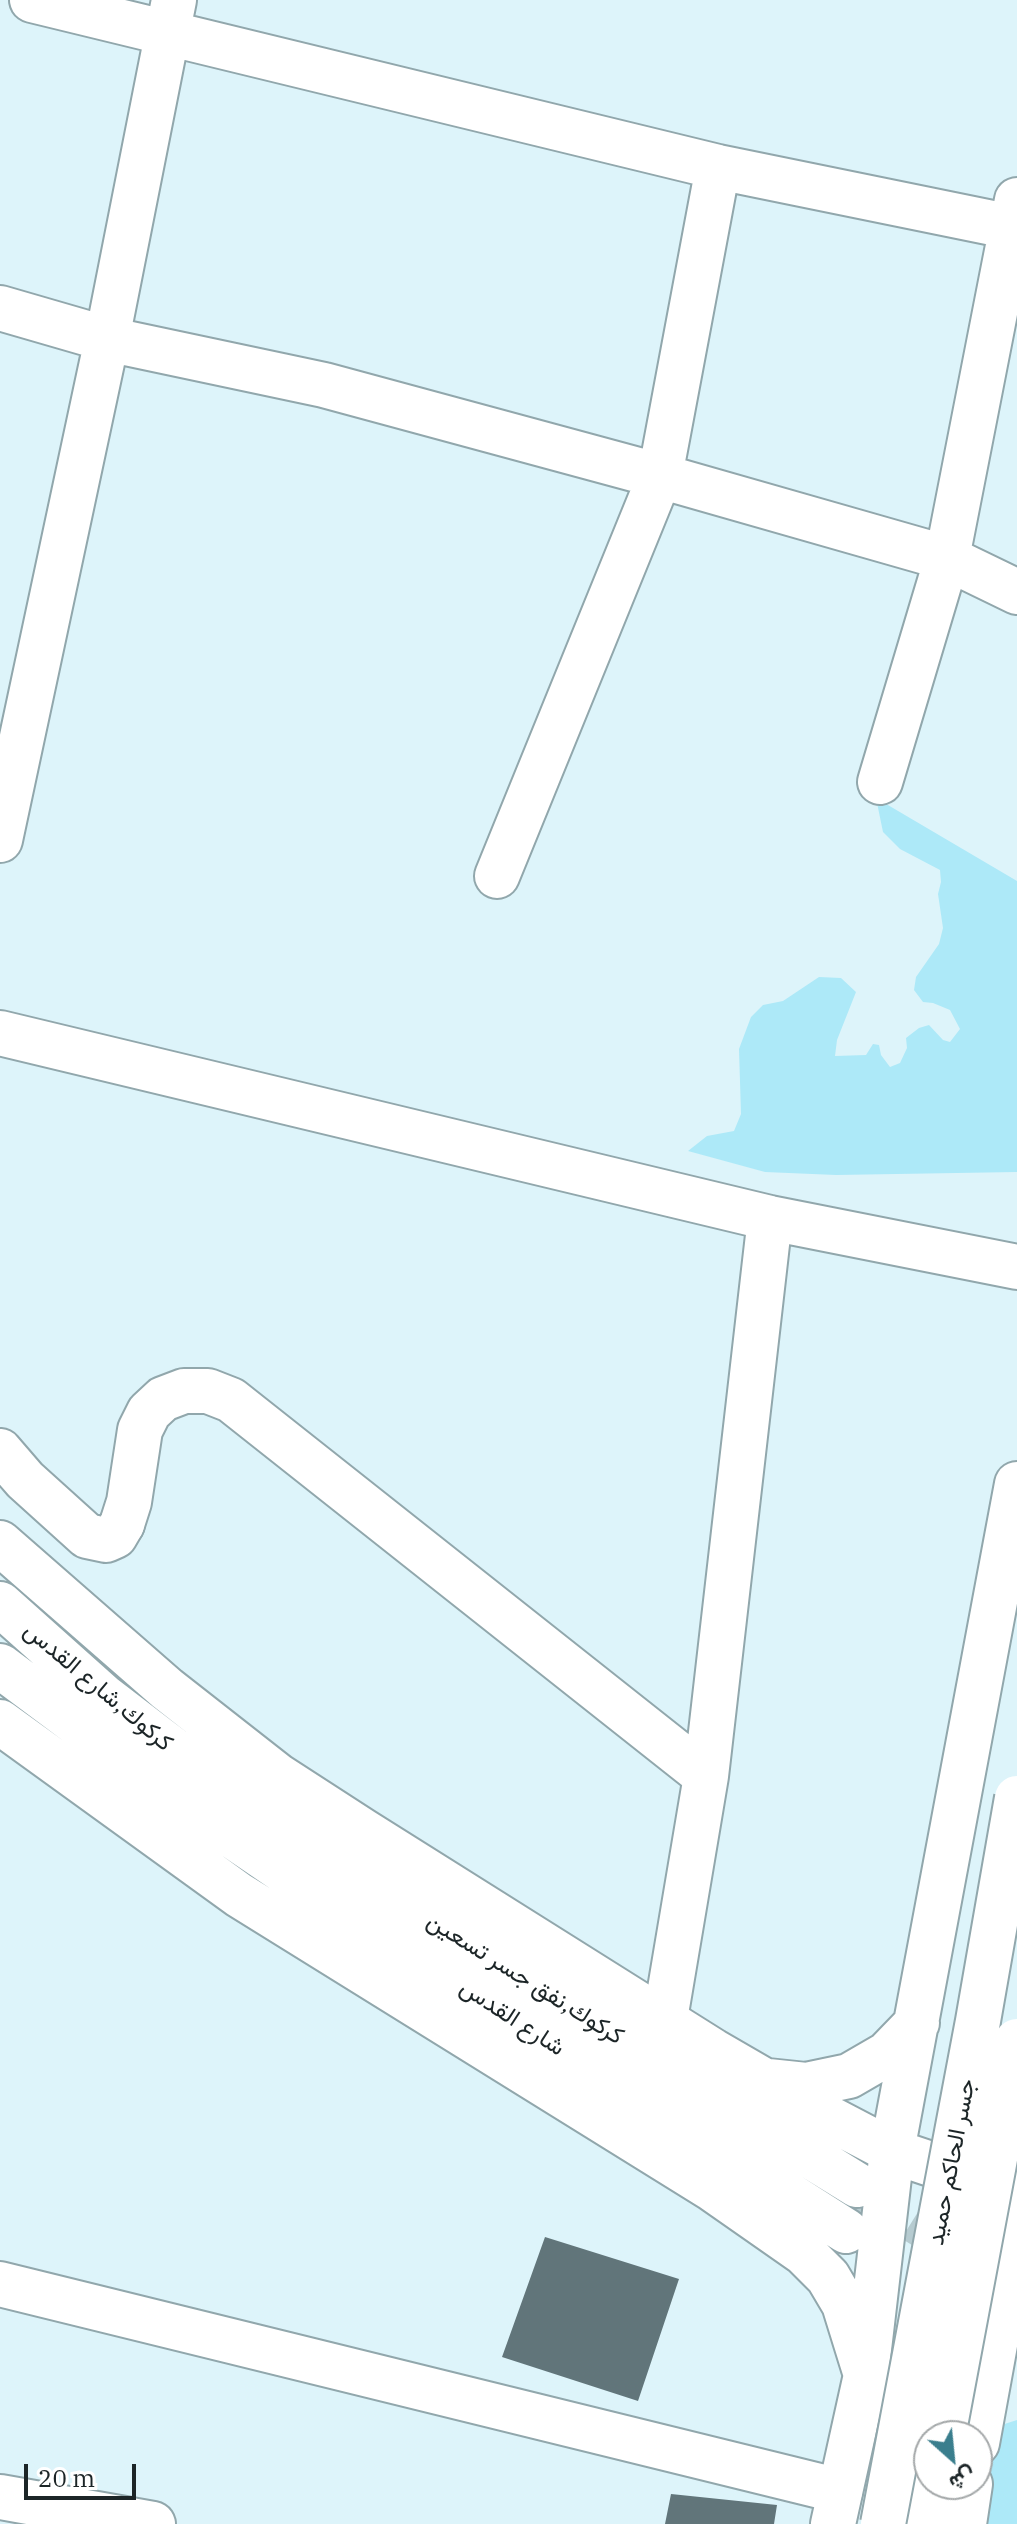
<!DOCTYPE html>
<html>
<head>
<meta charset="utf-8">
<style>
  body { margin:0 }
  #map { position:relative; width:1017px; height:2524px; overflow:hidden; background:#ddf4fa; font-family:"IBM Plex Serif",Vazirmatn,serif }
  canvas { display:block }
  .north { position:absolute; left:913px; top:2420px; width:80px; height:80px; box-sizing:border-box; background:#fff; border:2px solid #a4a8a9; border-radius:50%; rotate:153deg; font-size:22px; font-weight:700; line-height:32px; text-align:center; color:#1c2527 }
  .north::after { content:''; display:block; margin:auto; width:28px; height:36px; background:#3a7e8d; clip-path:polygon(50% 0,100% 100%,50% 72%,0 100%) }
  .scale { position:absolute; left:24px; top:2464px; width:112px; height:36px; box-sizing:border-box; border:4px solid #1c2527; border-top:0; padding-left:10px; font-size:24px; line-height:28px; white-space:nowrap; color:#1c2527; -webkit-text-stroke:6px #fff; paint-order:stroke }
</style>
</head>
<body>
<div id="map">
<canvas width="1017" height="2524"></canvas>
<div class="north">ش</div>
<div class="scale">20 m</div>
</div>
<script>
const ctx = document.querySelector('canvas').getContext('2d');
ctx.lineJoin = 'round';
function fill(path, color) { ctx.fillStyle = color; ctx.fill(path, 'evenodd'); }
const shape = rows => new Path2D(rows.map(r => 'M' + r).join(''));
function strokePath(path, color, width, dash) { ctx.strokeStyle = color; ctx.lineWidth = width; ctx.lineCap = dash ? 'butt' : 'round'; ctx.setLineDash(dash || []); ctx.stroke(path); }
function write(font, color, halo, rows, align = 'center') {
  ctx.font = font + ' "IBM Plex Serif",Vazirmatn,serif'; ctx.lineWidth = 6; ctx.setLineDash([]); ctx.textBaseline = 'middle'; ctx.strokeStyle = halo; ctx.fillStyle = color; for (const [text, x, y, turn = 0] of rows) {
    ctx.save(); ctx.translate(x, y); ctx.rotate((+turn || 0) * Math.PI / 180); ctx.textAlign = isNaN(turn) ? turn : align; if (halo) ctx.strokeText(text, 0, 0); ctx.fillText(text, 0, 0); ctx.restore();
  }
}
fill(shape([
  [876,798,1017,881,1017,1172,836,1175,765,1172,688,1151,707,1136,734,1131,741,1114,739,1049,751,1017,763,1005,783,1001,819,977,841,978,856,992,837,1040,835,1056,866,1055,873,1044,879,1045,881,1055,890,1067,900,1063,907,1048,906,1038,919,1028,929,1025,943,1040,950,1042,960,1029,950,1010,933,1003,923,1002,914,990,916,977,939,944,943,928,938,894,941,882,940,870,900,849,883,832],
  [1017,2420,1017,2524,964,2524,977,2443,992,2428]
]), '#ade9f8');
fill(shape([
  [545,2237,679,2279,638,2401,502,2357],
  [671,2494,777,2505,774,2524,665,2524]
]), '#61757a');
strokePath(shape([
  [857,2185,968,2254]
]), '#b6cbd0', 44, [44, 22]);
const street = shape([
  [32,0,718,167,1012,227],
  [0,308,107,339,324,385,660,476,947,558,1017,592],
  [880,782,947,558,1017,200],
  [0,840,107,339,174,0],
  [497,876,660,476,718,167],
  [0,1033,770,1218,1017,1267],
  [122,1524,129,1502,140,1430,149,1412,163,1399,184,1391,208,1391,231,1400,706,1776],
  [665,2019,706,1776,770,1218],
  [0,2284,840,2491],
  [0,2497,153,2524]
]);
const secondary = shape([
  [0,1451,25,1480,87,1536,106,1540,115,1536,122,1524]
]);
const primary = shape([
  [0,1543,167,1689,278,1776,363,1831,713,2051,827,2117,892,2151,1017,2193],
  [0,1604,103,1696,197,1768,325,1856,857,2185],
  [0,1666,181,1801,319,1895,846,2231],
  [0,1722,239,1895,711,2188,804,2253,828,2277,844,2304,866,2375],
  [768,2081,806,2085,849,2076,887,2054,917,2023],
  [977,2443,1017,2224],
  [833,2524,866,2375,892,2151,1017,1484],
  [925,2524,934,2484],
  [964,2524,970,2484]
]);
strokePath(street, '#91a7ac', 48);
strokePath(secondary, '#91a7ac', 48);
strokePath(primary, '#91a7ac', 48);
strokePath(street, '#fff', 44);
strokePath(secondary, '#fff', 44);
strokePath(primary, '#fff', 44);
const primaryBridge = shape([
  [943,2436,1017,2041],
  [883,2524,978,2021,1017,1798]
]);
strokePath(primaryBridge, '#91a7ac', 48, []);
strokePath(primaryBridge, '#fff', 44);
write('24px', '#1c2527', '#fff', [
  ["كركوك,شارع القدس",98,1687,40],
  ["كركوك,نفق جسر تسعين",525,1979,32],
  ["شارع القدس",512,2018,33],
  ["جسر الحاكم حميد",952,2162,-79]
]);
</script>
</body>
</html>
